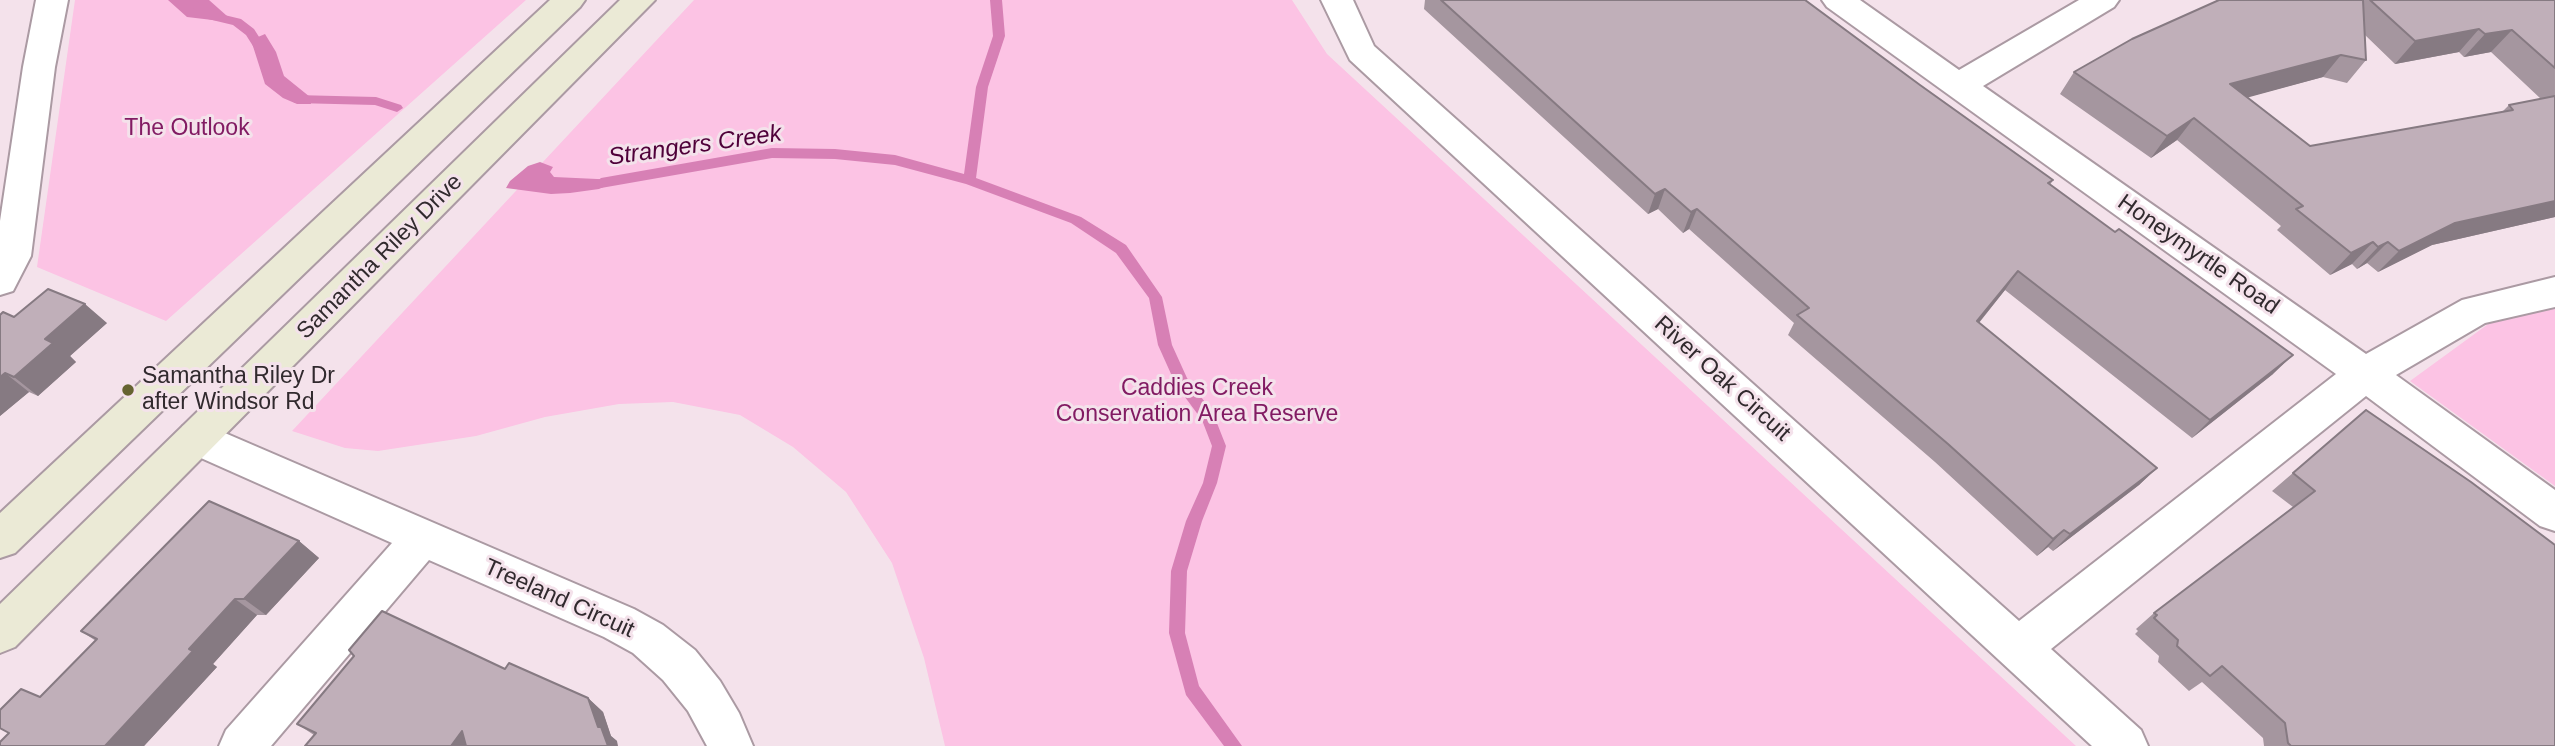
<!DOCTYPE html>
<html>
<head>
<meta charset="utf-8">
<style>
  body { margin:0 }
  canvas { display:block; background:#f4e2eb }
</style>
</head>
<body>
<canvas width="2555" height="746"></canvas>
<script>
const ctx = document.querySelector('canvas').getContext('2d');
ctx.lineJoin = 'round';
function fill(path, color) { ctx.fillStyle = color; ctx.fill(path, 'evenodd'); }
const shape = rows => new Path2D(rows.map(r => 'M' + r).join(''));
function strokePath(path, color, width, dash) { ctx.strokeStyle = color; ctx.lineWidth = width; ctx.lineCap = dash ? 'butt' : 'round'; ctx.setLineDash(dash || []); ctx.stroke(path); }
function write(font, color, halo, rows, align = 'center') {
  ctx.font = font + ' Arial,sans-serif'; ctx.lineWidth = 6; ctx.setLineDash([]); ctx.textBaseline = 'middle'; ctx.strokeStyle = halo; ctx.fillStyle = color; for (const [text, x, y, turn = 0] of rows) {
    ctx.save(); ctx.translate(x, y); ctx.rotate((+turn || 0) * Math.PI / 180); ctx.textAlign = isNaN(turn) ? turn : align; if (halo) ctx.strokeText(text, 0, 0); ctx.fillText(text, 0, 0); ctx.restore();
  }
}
fill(shape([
  [75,0,526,0,166,321,37,267],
  [694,0,1292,0,1327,54,2076,746,945,746,924,658,892,563,846,492,793,447,740,415,673,402,619,404,545,417,476,436,378,451,345,448,292,431],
  [2555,308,2555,486,2410,381,2491,322]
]), '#fcc3e4');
fill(shape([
  [168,0,209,0,227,16,221,21,187,17],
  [265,34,276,52,284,76,310,97,311,104,297,104,283,98,265,84,251,40],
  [540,162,553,167,550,172,554,177,619,180,599,189,570,193,551,194,506,188,510,181,528,166]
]), '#d780b5');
fill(shape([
  [180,0,194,0,216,13,241,19,254,29,268,51,266,54,258,54,246,35,233,25,208,19,180,0],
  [990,0,1002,0,1005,36,988,87,976,178,1081,217,1126,245,1162,297,1172,345,1187,378,1213,413,1226,446,1217,483,1202,521,1187,571,1185,633,1199,686,1242,746,1224,746,1186,695,1169,633,1171,571,1186,521,1203,483,1212,446,1202,420,1176,385,1158,345,1149,298,1116,253,1071,223,966,184,895,165,835,159,772,158,601,188,595,183,601,178,772,148,835,149,895,155,964,174,976,87,993,36,990,0],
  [295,95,376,97,401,105,403,108,397,112,375,105,295,103,289,99,295,95]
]), '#d780b5');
const street = shape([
  [36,0,68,0,55,67,31,256,13,291,0,295,0,221,23,67,36,0],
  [1321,0,1353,0,1374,46,2019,621,2336,374,1827,7,1822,0,1860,0,1959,70,2079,0,2119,0,2114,7,1983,86,2366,354,2462,300,2555,277,2555,307,2485,323,2396,375,2555,490,2555,531,2540,526,2366,396,2051,649,2141,730,2148,746,2092,746,1350,60,1321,0],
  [197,421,634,609,663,625,695,650,720,681,739,713,753,746,707,746,688,711,663,680,633,653,604,637,429,560,271,746,219,746,226,730,392,543,183,450,177,438,183,426,197,421]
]);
const secondary = shape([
  [550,0,585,0,580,7,15,553,0,558,0,513,550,0],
  [620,0,655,0,15,647,0,653,0,604,620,0]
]);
strokePath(street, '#ab9aa3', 4);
strokePath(secondary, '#ab9aa3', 4);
fill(street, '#fff');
fill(secondary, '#ebead6');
fill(shape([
  [1425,0,1805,0,1920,85,2053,180,2050,185,2273,374,2192,438,2005,290,1979,323,2157,468,2139,485,2053,551,2048,547,2037,556,1935,462,1788,335,1794,323,1689,229,1683,233,1658,209,1648,214,1424,9],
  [2219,0,2555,0,2555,217,2432,245,2378,272,2367,263,2357,269,2352,264,2330,275,2277,230,2281,226,2177,140,2151,158,2060,94,2074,72],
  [2365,35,2395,64,2459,52,2464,57,2491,52,2541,99,2509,105,2502,112,2310,146,2247,97,2323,77,2347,83,2366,60],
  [14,317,107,323,70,356,76,362,38,396,29,392,0,416],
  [2366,410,2555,746,2264,746,2263,738,2202,682,2189,691,2158,662,2159,656,2135,634,2138,631,2136,629,2154,613,2293,507,2272,491],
  [299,541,319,558,266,615,257,615,213,664,217,667,144,746,0,746,9,733,40,697,96,641,81,631],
  [588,698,603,712,611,736,617,741,314,735,297,724]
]), '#a5969f');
fill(shape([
  [2479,29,2459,52,2395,64,2415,41],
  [2512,30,2491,52,2464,57,2485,34],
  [2341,55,2323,77,2213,107,2230,84],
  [2194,118,2177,140,2151,158,2167,136],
  [1665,189,1658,209,1648,214,1655,194],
  [2555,201,2555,217,2432,245,2378,272,2399,251,2455,223],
  [1697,209,1689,229,1683,233,1691,212],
  [2373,242,2352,264,2330,275,2351,253],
  [2388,242,2367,263,2357,269,2378,247],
  [2018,271,2005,290,1964,341,1977,321],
  [85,304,107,323,70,356,76,362,38,396,14,377,45,339],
  [2293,355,2273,374,2192,438,2210,420],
  [5,373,29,392,0,416,0,377],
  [2157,468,2139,485,2053,551,2070,534],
  [2064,530,2048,547,2037,556,2053,539],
  [299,541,319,558,266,615,244,599],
  [235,599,257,615,213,664,217,667,144,746,105,746,189,649],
  [588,698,603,712,611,736,617,741,618,746,608,746,598,727],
  [462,731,480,746,451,746]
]), '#867a82');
const building = shape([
  [1441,0,1805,0,1920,85,2053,180,2048,183,2115,232,2119,229,2293,355,2210,420,2018,271,1977,321,2157,468,2070,534,2064,530,2053,539,1948,444,1797,315,1809,308,1697,209,1691,212,1665,189,1655,194,1441,0],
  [2219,0,2363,0,2366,60,2341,55,2230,84,2310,146,2513,110,2509,105,2555,96,2555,201,2455,223,2399,251,2388,242,2378,247,2373,242,2351,253,2296,209,2303,206,2194,118,2167,136,2074,72,2132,39,2219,0],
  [2370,0,2555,0,2555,68,2512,30,2485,34,2479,29,2415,41,2370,0],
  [48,289,85,304,45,339,53,343,14,377,5,373,0,377,0,315,3,312,14,317,48,289],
  [2366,410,2471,482,2555,545,2555,746,2291,746,2288,743,2285,723,2222,666,2210,676,2177,646,2178,640,2154,618,2157,615,2154,613,2315,491,2293,473,2366,410],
  [209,501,299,541,244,599,235,599,189,649,193,651,105,746,0,746,0,742,9,733,0,728,0,710,21,689,40,697,97,639,81,631,209,501],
  [382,611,505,669,509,663,588,698,598,727,601,727,608,746,466,746,462,731,451,746,305,746,316,733,297,724,354,656,349,650,382,611]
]);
fill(building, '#c0afb9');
strokePath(building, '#867a82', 2);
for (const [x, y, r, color] of [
  [128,390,7,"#656330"]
]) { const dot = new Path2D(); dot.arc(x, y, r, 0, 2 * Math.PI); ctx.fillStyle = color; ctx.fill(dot); strokePath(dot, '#f4e2eb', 2.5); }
write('23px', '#821b63', '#f4e2eb', [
  ["The Outlook",187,129],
  ["Caddies Creek",1197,389],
  ["Conservation Area Reserve",1197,415]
]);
write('23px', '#312a2e', '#f4e2eb', [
  ["Honeymyrtle Road",2198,255,35],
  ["Samantha Riley Drive",380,257,-45],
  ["River Oak Circuit",1722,379,42],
  ["Treeland Circuit",559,599,24]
]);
write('23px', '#312a2e', '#f4e2eb', [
  ["Samantha Riley Dr",142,377],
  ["after Windsor Rd",142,403]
], 'left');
write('italic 24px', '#4f0039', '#f4e2eb', [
  ["Strangers Creek",695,146,-8]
]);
</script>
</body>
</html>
